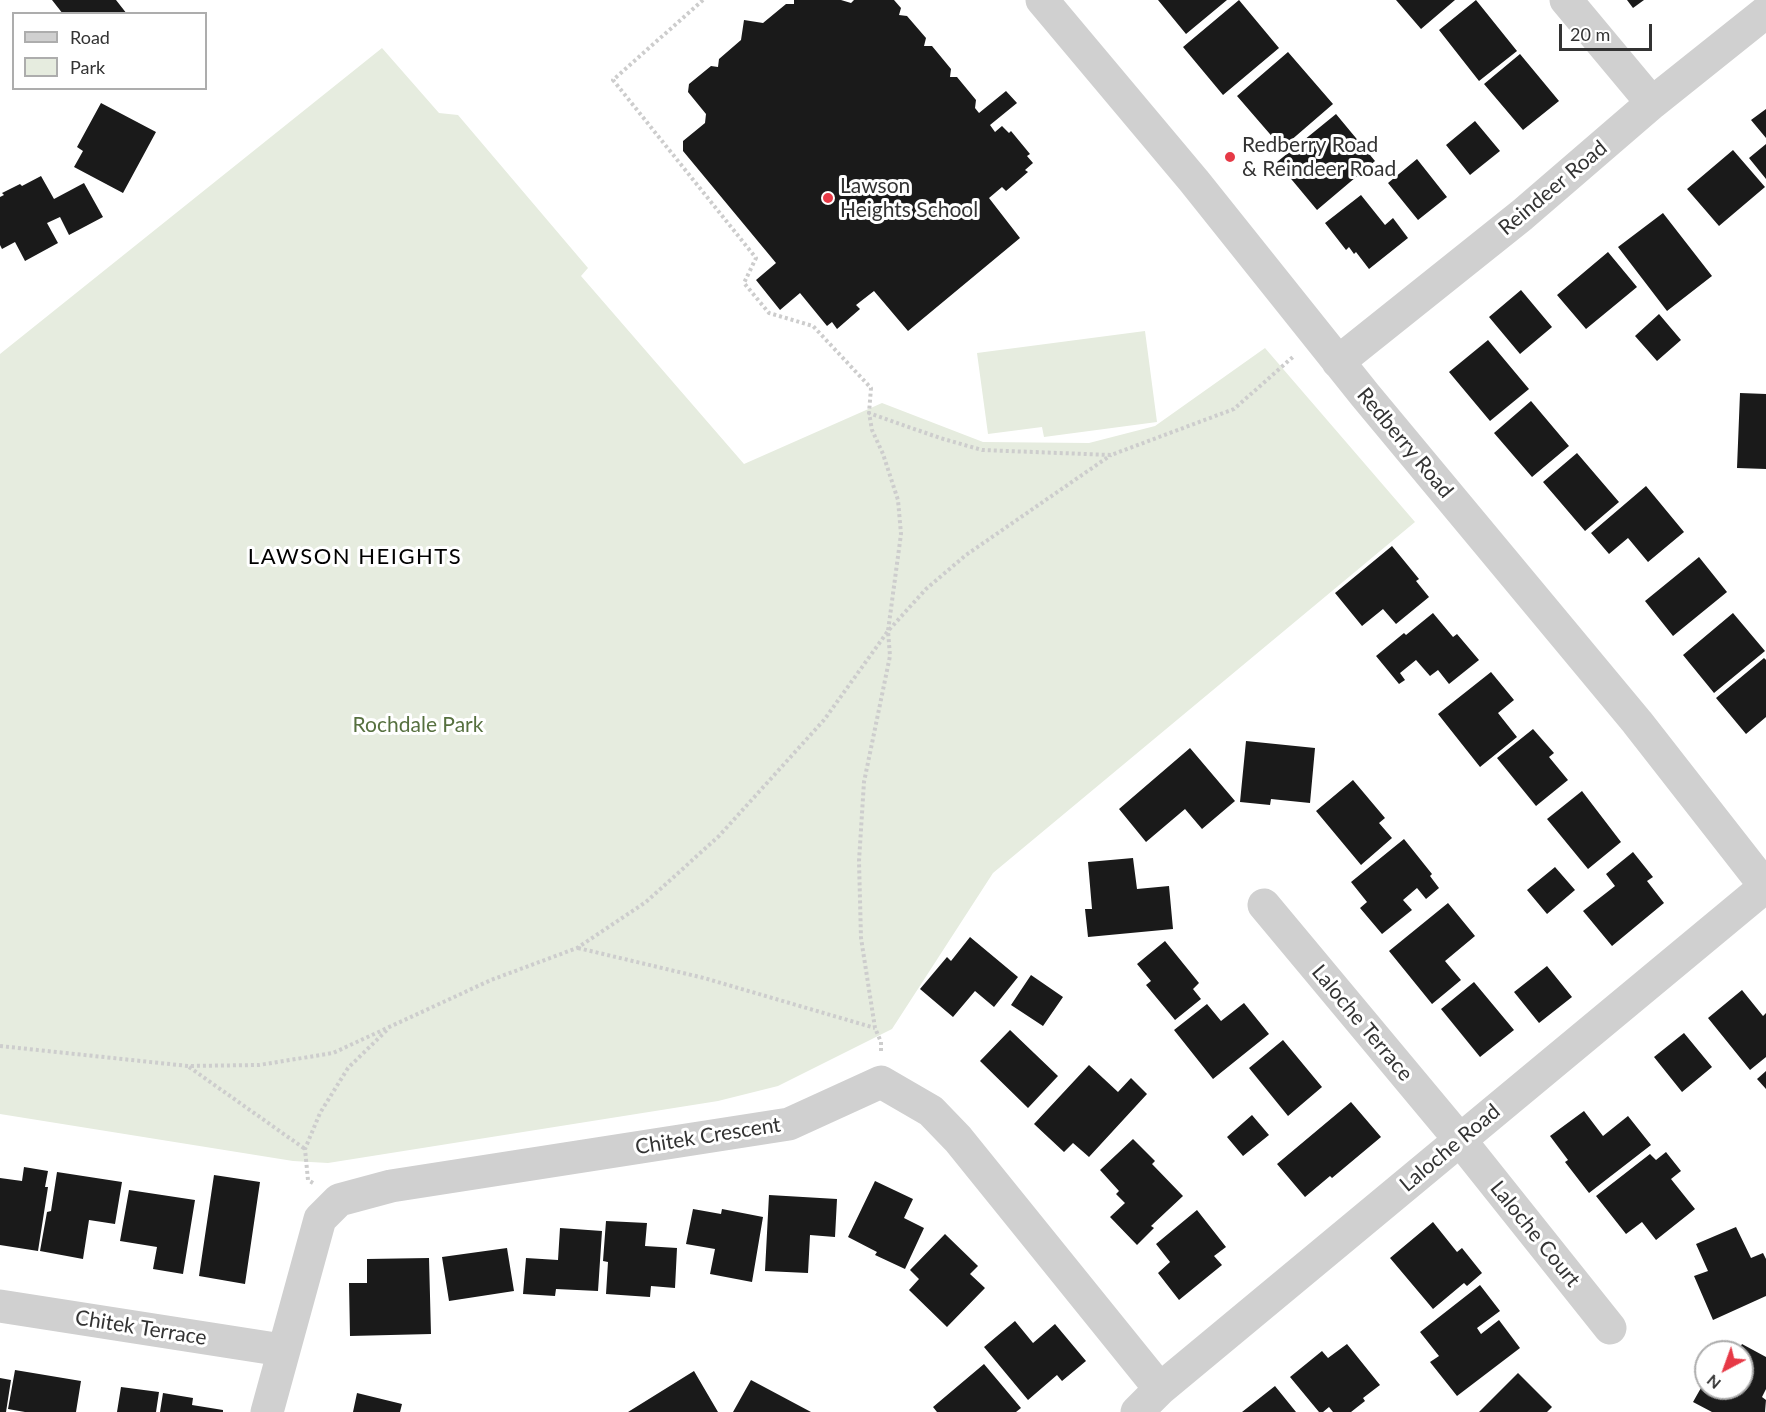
<!DOCTYPE html>
<html>
<head>
<meta charset="utf-8">
<style>
  body { margin:0 }
  #map { position:relative; width:1766px; height:1412px; overflow:hidden; background:#fff; font-family:Lato,sans-serif }
  canvas { display:block }
  .legend { position:absolute; left:12px; top:12px; width:195px; height:78px; box-sizing:border-box; background:#fff; border:2px solid #adadad; margin:0; padding:8px 10px; list-style:none; font-size:18px; color:#333 }
  .legend li { display:flex; align-items:center; gap:12px; height:30px }
  .legend b { width:30px; border:2px solid #adadad }
  .north { position:absolute; left:1694px; top:1340px; width:60px; height:60px; box-sizing:border-box; background:#fff; border:2px solid #adadad; border-radius:50%; rotate:221deg; font-size:16px; font-weight:700; line-height:24px; text-align:center; color:#333 }
  .north::after { content:''; display:block; margin:auto; width:21px; height:27px; background:#e63946; clip-path:polygon(50% 0,100% 100%,50% 72%,0 100%) }
  .scale { position:absolute; left:1559px; top:24px; width:93px; height:27px; box-sizing:border-box; border:3px solid #333; border-top:0; padding-left:8px; font-size:18px; line-height:21px; white-space:nowrap; color:#333; -webkit-text-stroke:4px #fff; paint-order:stroke }
</style>
</head>
<body>
<div id="map">
<canvas width="1766" height="1412"></canvas>
<ul class="legend">
<li><b style="height:8px;background:#d0d0d0"></b>Road</li>
<li><b style="height:16px;background:#e6ecdf"></b>Park</li>
</ul>
<div class="north">N</div>
<div class="scale">20 m</div>
</div>
<script>
const ctx = document.querySelector('canvas').getContext('2d');
ctx.lineJoin = 'round';
function fill(path, color) { ctx.fillStyle = color; ctx.fill(path, 'evenodd'); }
const shape = rows => new Path2D(rows.map(r => 'M' + r).join(''));
function strokePath(path, color, width, dash) { ctx.strokeStyle = color; ctx.lineWidth = width; ctx.lineCap = dash ? 'butt' : 'round'; ctx.setLineDash(dash || []); ctx.stroke(path); }
function write(font, color, halo, rows, align = 'center') {
  ctx.font = font + ' Lato,sans-serif'; ctx.lineWidth = 6; ctx.setLineDash([]); ctx.textBaseline = 'middle'; ctx.strokeStyle = halo; ctx.fillStyle = color; for (const [text, x, y, turn = 0] of rows) {
    ctx.save(); ctx.translate(x, y); ctx.rotate((+turn || 0) * Math.PI / 180); ctx.textAlign = isNaN(turn) ? turn : align; if (halo) ctx.strokeText(text, 0, 0); ctx.fillText(text, 0, 0); ctx.restore();
  }
}
fill(shape([
  [382,48,439,113,458,115,588,268,581,276,744,464,882,403,983,442,1089,443,1155,426,1265,348,1415,522,993,873,892,1029,778,1086,718,1101,328,1163,293,1161,0,1114,0,354],
  [1145,331,1157,422,1044,437,1042,427,988,434,977,353]
]), '#e6ecdf');
fill(shape([
  [52,0,116,0,127,14,63,14],
  [794,0,841,0,851,3,854,0,894,0,901,8,899,15,907,16,926,38,924,46,932,46,951,69,950,77,957,77,976,100,975,108,979,113,1006,91,1017,103,990,125,995,132,1002,126,1009,133,1011,131,1030,154,1027,156,1033,163,1025,170,1028,172,1006,191,1002,187,989,198,1020,238,908,331,874,291,856,305,860,309,837,329,832,322,827,326,800,293,780,310,756,280,776,263,683,151,683,141,705,123,706,114,688,92,689,84,711,66,718,67,719,59,741,40,744,20,763,23,786,4,794,4],
  [1158,0,1227,0,1186,34],
  [1239,0,1279,48,1223,95,1183,47],
  [1396,0,1455,0,1421,29],
  [1476,0,1517,51,1479,81,1439,30],
  [1627,0,1644,0,1633,8],
  [1288,52,1333,104,1282,148,1237,96],
  [1520,54,1559,101,1523,130,1484,84],
  [101,103,156,132,123,193,74,167,83,151,77,147],
  [1766,109,1766,138,1751,120],
  [1336,114,1375,161,1317,210,1277,162],
  [1475,121,1500,151,1470,175,1446,145],
  [1766,144,1766,179,1749,158],
  [1733,150,1765,187,1719,226,1687,189],
  [1417,159,1447,197,1418,220,1388,183],
  [41,176,54,199,84,183,103,217,69,235,60,217,47,223,58,243,25,261,15,242,2,249,0,245,0,197,4,195,2,193,20,184,22,186],
  [1361,195,1385,225,1393,218,1408,238,1369,269,1356,252,1354,254,1349,247,1346,250,1325,223],
  [1663,213,1712,276,1667,311,1618,247],
  [1608,252,1637,287,1586,329,1557,295],
  [1521,290,1552,327,1520,354,1489,317],
  [1659,314,1681,340,1657,361,1635,336],
  [1488,340,1529,389,1490,421,1449,372],
  [1740,393,1766,394,1766,469,1737,468],
  [1531,401,1569,446,1532,477,1494,433],
  [1577,453,1619,502,1585,531,1543,482],
  [1646,486,1684,532,1648,562,1628,538,1609,554,1591,533],
  [1392,546,1419,579,1416,581,1429,597,1396,624,1383,609,1362,626,1335,593],
  [1699,557,1727,592,1673,636,1645,601],
  [1433,613,1453,637,1457,634,1479,660,1449,684,1438,670,1430,676,1416,660,1400,673,1405,680,1399,684,1376,656,1404,633,1406,635],
  [1733,613,1765,651,1714,693,1683,655],
  [1764,658,1766,660,1766,717,1746,734,1716,698],
  [1491,672,1514,700,1498,713,1517,737,1480,767,1438,714],
  [1533,729,1554,753,1549,757,1568,780,1536,806,1497,758],
  [1246,741,1315,748,1310,803,1271,799,1270,805,1240,802],
  [1190,748,1235,801,1202,829,1185,809,1146,842,1119,809],
  [1353,780,1385,818,1379,823,1392,838,1361,865,1316,811],
  [1582,791,1621,842,1588,869,1547,819],
  [1404,839,1432,874,1430,876,1439,888,1426,899,1417,888,1403,900,1412,910,1382,934,1360,908,1367,902,1351,882],
  [1633,852,1653,877,1647,881,1664,903,1612,946,1583,911,1615,886,1606,874],
  [1133,858,1137,889,1169,886,1173,929,1088,937,1085,909,1092,909,1088,862],
  [1555,867,1575,890,1547,914,1527,890],
  [1448,903,1475,936,1445,961,1461,980,1432,1004,1389,951],
  [970,937,1018,977,994,1007,975,991,953,1017,920,989,947,957,951,961],
  [1165,941,1199,983,1193,989,1201,999,1175,1020,1146,985,1151,981,1137,964],
  [1547,966,1572,997,1539,1023,1514,992],
  [1031,975,1063,997,1043,1026,1011,1005],
  [1474,982,1514,1030,1480,1057,1441,1009],
  [1742,990,1763,1016,1766,1013,1766,1057,1750,1070,1708,1018],
  [1244,1003,1269,1034,1213,1079,1174,1030,1207,1004,1221,1021],
  [1010,1030,1058,1076,1028,1108,980,1061],
  [1684,1033,1712,1067,1682,1092,1654,1057],
  [1283,1040,1322,1087,1288,1116,1249,1068],
  [1089,1065,1118,1092,1131,1078,1147,1094,1089,1157,1073,1143,1064,1152,1034,1124],
  [1766,1071,1766,1089,1757,1079],
  [1351,1102,1381,1137,1332,1178,1330,1176,1305,1197,1277,1164],
  [1584,1111,1603,1136,1628,1116,1651,1145,1589,1193,1565,1162,1568,1160,1550,1136],
  [1252,1115,1269,1135,1243,1156,1227,1137],
  [1133,1139,1155,1161,1152,1164,1183,1196,1151,1226,1154,1228,1137,1245,1110,1217,1125,1203,1116,1194,1119,1191,1100,1170],
  [1666,1152,1681,1171,1671,1179,1695,1209,1656,1240,1642,1222,1626,1234,1596,1196,1650,1154,1656,1160],
  [24,1167,48,1171,45,1187,48,1187,38,1251,0,1245,0,1178,22,1181],
  [57,1172,122,1182,115,1224,89,1220,83,1259,40,1251,47,1212,51,1211],
  [214,1175,260,1182,245,1284,199,1276],
  [875,1181,913,1199,904,1218,924,1228,905,1269,875,1255,877,1252,848,1237],
  [129,1190,195,1200,183,1274,153,1269,157,1247,120,1241],
  [769,1195,837,1199,835,1237,810,1235,808,1273,765,1271],
  [693,1209,721,1214,722,1209,763,1217,752,1282,710,1274,715,1249,686,1244],
  [1197,1210,1226,1247,1214,1256,1222,1265,1179,1300,1158,1273,1170,1262,1156,1244],
  [606,1221,647,1223,645,1246,677,1248,675,1288,651,1286,650,1297,606,1294,608,1262,603,1261],
  [1433,1222,1457,1252,1462,1248,1482,1273,1467,1286,1464,1283,1433,1309,1390,1258],
  [1736,1227,1751,1258,1763,1253,1766,1259,1766,1296,1713,1320,1694,1276,1708,1271,1696,1244],
  [560,1228,602,1231,598,1291,556,1289,555,1296,523,1294,526,1258,558,1260],
  [945,1234,978,1266,970,1274,985,1288,947,1327,909,1290,919,1279,910,1270],
  [507,1248,514,1291,449,1301,442,1257],
  [429,1258,431,1334,350,1336,349,1283,367,1283,367,1259],
  [1480,1285,1500,1311,1477,1328,1481,1334,1499,1320,1520,1348,1457,1396,1430,1362,1439,1356,1420,1332],
  [1015,1321,1033,1343,1055,1324,1086,1361,1062,1381,1057,1375,1028,1400,984,1347],
  [1347,1344,1380,1385,1363,1398,1365,1401,1351,1412,1333,1412,1329,1407,1323,1412,1319,1412,1290,1377,1322,1351,1328,1358],
  [1742,1344,1766,1357,1766,1389,1762,1397,1766,1400,1765,1412,1712,1412,1693,1402,1706,1379,1706,1388,1742,1388,1742,1352,1737,1352],
  [984,1364,1021,1408,1016,1412,937,1412,933,1407],
  [15,1370,81,1381,76,1412,25,1412,8,1409],
  [694,1371,718,1412,628,1412],
  [1518,1373,1552,1407,1547,1412,1479,1412],
  [0,1378,11,1380,6,1412,0,1412],
  [751,1380,811,1412,733,1412],
  [1275,1386,1296,1412,1242,1412],
  [121,1387,159,1392,156,1412,117,1412],
  [163,1393,193,1398,192,1405,223,1410,223,1412,160,1412],
  [357,1393,402,1404,400,1412,353,1412]
]), '#1a1a1a');
strokePath(shape([
  [703,0,613,80,756,258,744,283,769,313,813,326,871,388,869,413],
  [578,948,704,978,875,1028],
  [0,1046,188,1066,259,1065,333,1053,491,980,577,948,646,902,719,836,824,720,888,631,926,589,966,555,1111,455],
  [881,1051,881,1042,875,1028,861,938,859,861,864,782,890,656,888,631,901,534,898,500,883,454,872,430,869,413,940,438,982,450,1111,455,1234,409,1294,356],
  [189,1067,305,1149],
  [313,1183,308,1180,305,1149,320,1113,348,1068,388,1029]
]), '#cdcdcd', 4, [3, 3]);
strokePath(shape([
  [1042,0,1194,181,1365,395,1637,722,1766,887],
  [1566,0,1652,103],
  [1338,362,1522,215,1652,103,1766,12],
  [1264,905,1460,1140,1610,1328],
  [0,1306,282,1350],
  [267,1412,320,1219,339,1200,391,1186,789,1124,881,1082,931,1111,958,1139,1160,1389],
  [1137,1412,1160,1389,1766,886]
]), '#d0d0d0', 33);
for (const [x, y, r, color] of [
  [1230,157,6,"#e63946"],
  [828,198,6,"#e63946"]
]) { const dot = new Path2D(); dot.arc(x, y, r, 0, 2 * Math.PI); ctx.fillStyle = color; ctx.fill(dot); strokePath(dot, '#fff', 2); }
write('21px', '#333', '#fff', [
  ["Redberry Road",1242,145],
  ["& Reindeer Road",1242,169],
  ["Lawson",840,186],
  ["Heights School",840,210]
], 'left');
write('21px', '#333', '#fff', [
  ["Reindeer Road",1553,188,-40],
  ["Redberry Road",1405,443,50],
  ["Laloche Terrace",1362,1023,50],
  ["Chitek Crescent",708,1136,-9],
  ["Laloche Road",1450,1148,-40],
  ["Laloche Court",1535,1234,51],
  ["Chitek Terrace",141,1328,9]
]);
write('21px', '#56703f', '#fff', [
  ["Rochdale Park",418,725]
]);
ctx.letterSpacing = '1.5px';
write('22px', '#000', '#fff', [
  ["LAWSON HEIGHTS",355,557]
]);
ctx.letterSpacing = '0px';
</script>
</body>
</html>
